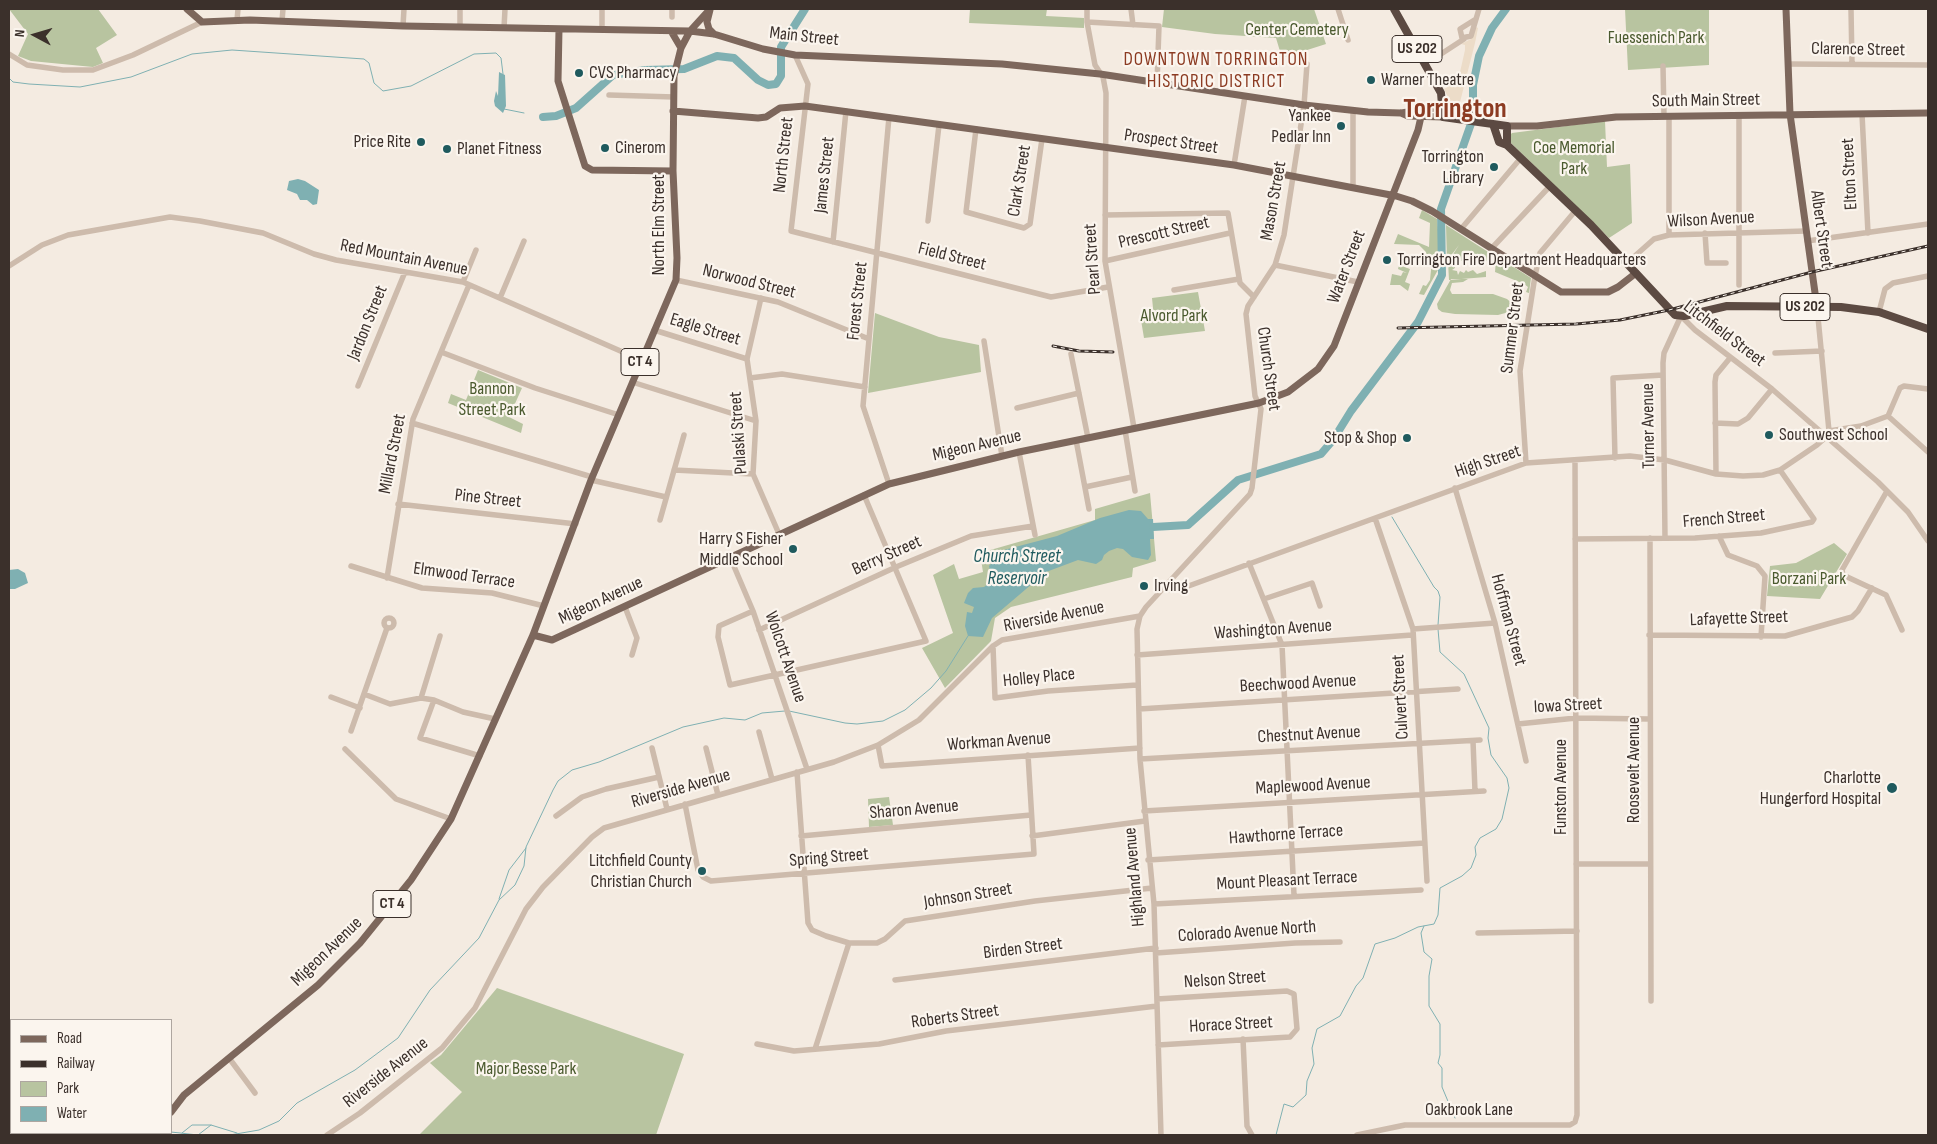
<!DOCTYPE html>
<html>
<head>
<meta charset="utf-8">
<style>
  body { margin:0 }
  #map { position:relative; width:1937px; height:1144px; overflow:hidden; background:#f4ebe1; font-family:"Sofia Sans Condensed",sans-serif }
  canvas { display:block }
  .frame { position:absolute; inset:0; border:10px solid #3b302b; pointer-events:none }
  .legend { position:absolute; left:10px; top:1019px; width:162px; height:115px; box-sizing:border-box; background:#fbf5ee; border:1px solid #aea6a0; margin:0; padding:6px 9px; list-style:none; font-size:15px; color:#3b302b }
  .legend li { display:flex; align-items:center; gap:10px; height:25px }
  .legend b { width:25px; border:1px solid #aea6a0 }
  .north { position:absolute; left:10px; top:10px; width:50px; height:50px; -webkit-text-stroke:4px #fbf5ee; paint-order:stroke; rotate:276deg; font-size:14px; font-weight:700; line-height:20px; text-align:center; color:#3b302b }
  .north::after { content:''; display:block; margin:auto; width:18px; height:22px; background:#3b302b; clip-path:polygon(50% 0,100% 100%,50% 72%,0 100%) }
</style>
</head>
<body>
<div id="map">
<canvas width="1937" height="1144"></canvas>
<div class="frame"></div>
<ul class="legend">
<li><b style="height:6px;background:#7d675c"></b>Road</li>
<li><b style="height:6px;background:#3b302b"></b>Railway</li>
<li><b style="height:14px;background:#b8c4a0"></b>Park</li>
<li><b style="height:14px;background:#7fb0b2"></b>Water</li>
</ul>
<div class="north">N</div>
</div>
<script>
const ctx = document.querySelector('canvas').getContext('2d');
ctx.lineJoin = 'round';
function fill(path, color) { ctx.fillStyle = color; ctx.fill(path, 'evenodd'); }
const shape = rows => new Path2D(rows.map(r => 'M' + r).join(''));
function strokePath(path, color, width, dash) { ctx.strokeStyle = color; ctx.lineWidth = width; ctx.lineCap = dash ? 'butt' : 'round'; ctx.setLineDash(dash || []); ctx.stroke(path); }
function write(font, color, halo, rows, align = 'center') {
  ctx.font = font + ' "Sofia Sans Condensed",sans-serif'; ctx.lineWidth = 4.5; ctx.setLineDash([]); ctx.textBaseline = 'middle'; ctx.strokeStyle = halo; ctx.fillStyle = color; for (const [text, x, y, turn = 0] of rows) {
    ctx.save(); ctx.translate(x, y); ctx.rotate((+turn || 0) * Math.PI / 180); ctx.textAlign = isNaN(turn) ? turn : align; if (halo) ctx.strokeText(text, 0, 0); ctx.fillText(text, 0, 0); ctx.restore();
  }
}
fill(shape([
  [9,9,98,9,117,35,96,48,103,63,93,67,31,61,18,56,28,34],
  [970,9,1047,9,1046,16,1084,18,1084,28,969,23],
  [1164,9,1314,9,1326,44,1282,58,1276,38,1215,34,1162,27],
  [1625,9,1709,9,1709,65,1628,70],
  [1605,121,1607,167,1630,164,1632,223,1609,238,1510,142,1510,135,1512,133],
  [1422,210,1437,219,1440,250,1436,257,1439,268,1424,295,1419,294,1423,285,1426,286,1430,280,1432,260,1427,260,1426,252,1419,245,1394,244,1398,234,1429,247,1430,223,1419,218],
  [1446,225,1496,257,1494,258,1498,257,1531,278,1529,293,1526,292,1528,287,1524,284,1495,272,1496,260,1490,260,1491,258,1488,257,1487,261,1481,258,1477,261,1473,258,1472,261,1473,255,1485,255,1480,254,1472,254,1471,256,1464,256,1464,261,1455,261,1455,268,1452,270,1457,271,1458,275,1460,271,1464,273,1466,270,1468,272,1473,270,1477,274,1486,271,1486,277,1449,280,1448,262,1459,245,1447,261],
  [1399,265,1410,269,1405,282,1410,284,1408,291,1400,285,1390,285,1392,274,1401,276,1403,272,1407,273,1398,269],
  [1451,279,1468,279,1463,282,1452,283,1450,290,1452,294,1493,294,1507,299,1515,306,1509,312,1498,315,1455,314,1442,312,1438,309,1437,304],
  [1198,292,1205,331,1144,338,1141,320,1154,318,1152,298],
  [875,313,939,337,979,345,981,372,868,393],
  [478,370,522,388,509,417,523,424,521,433,448,403,451,394,466,400],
  [1150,493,1156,561,1133,568,1132,577,1011,607,995,618,991,641,945,688,922,648,953,633,933,575,954,564,959,579,983,572,980,553,1095,520,1095,509],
  [1834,543,1847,554,1820,599,1767,596,1770,566,1796,563],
  [889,797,893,825,869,827,868,799],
  [497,988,684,1054,656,1135,419,1135,462,1092,430,1063,441,1055]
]), '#b8c4a0');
fill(shape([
  [1476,27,1478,28,1475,43,1459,106,1450,101,1444,89,1458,81,1465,50,1465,45,1461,44,1471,39]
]), '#ecdcc8');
fill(shape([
  [499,72,505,75,506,106,503,113,495,106,494,101,496,91,498,96],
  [298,179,305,181,319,190,317,204,313,205,307,200,300,200,297,194,287,190,289,181],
  [1129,510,1141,511,1148,519,1153,519,1154,539,1150,539,1151,555,1148,560,1132,557,1123,549,1117,548,1109,551,1104,555,1102,560,1096,564,1078,560,1046,572,992,618,983,637,968,636,965,626,967,612,972,613,974,607,964,603,968,593,973,588,984,587,988,584,992,578,989,566,1004,550,1057,536,1100,518],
  [18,569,25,573,28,583,15,589,9,589,9,570]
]), '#7fb0b2');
strokePath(shape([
  [9,78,13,82,29,84,80,87,131,77,192,54,232,50,364,59,369,63,374,83,383,91,411,86,474,54,496,53,501,58,503,74],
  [504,109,524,113],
  [1392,517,1434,587,1438,591,1440,597,1438,625],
  [789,711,845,723,857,724,883,721,905,710,931,688,946,671,968,636],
  [499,899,509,870,526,848],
  [1424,926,1421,933,1424,952,1432,959,1429,976,1429,1006,1440,1024,1440,1055,1438,1063,1442,1068,1442,1087,1455,1118],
  [171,1132,198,1135],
  [182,1133,192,1125,211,1125],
  [111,1135,120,1133],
  [198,1135,211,1125,237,1133],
  [230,1135,259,1130,279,1121,297,1103,355,1070,398,1038,430,990,479,938,499,900,515,885,524,866,526,847,553,790,558,781,572,770,599,762,683,727,724,718,745,720,762,713,785,711],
  [1276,1135,1284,1104,1293,1107,1306,1095,1307,1081,1314,1064,1312,1048,1317,1029,1340,1016,1356,986,1363,978,1375,944,1395,938,1418,927,1434,924,1438,915,1440,888,1462,876,1471,868,1476,855,1475,847,1480,838,1496,829,1502,819,1509,788,1507,778,1491,755,1488,738,1489,728,1464,674,1440,652,1438,629],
  [1460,1135,1461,1135]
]), '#7fb0b2', 1);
strokePath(shape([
  [543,117,556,116,576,108,613,75,645,70,684,69,717,56,734,58,758,80,768,85,776,84,781,76,781,47,805,9],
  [1153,527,1188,525,1238,480,1321,454,1333,440,1351,411,1418,322,1442,275,1441,209,1473,118,1473,85,1479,56,1492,28,1506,9]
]), '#7fb0b2', 8);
strokePath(shape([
  [1087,9,1087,22,1095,65,1103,77,1106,93,1105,261,1134,428],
  [1131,9,1133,25],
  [1338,9,1348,40],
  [1851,9,1852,64],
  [672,17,672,9],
  [1476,19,1460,29,1462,38,1471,36,1479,9],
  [237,20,238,9],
  [282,21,283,9],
  [1087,22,1159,26,1157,83],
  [403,26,404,9],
  [460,27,460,9],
  [504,28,505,9],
  [602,30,602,9],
  [9,54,27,65,63,70,93,70,133,55,202,22],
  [1441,54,1464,39],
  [795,55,808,84,791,231,1051,297,1108,287],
  [1788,64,1928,65],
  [1663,66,1664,116],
  [609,95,674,97],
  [1353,110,1353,188],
  [1862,114,1868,233],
  [1739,115,1739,285],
  [1669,116,1669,235],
  [889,117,863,406,889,484],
  [976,129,966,212,1024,228,1030,224,1042,139],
  [1234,165,1245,96],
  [1105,215,1228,213,1240,283,1254,297],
  [928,221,939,125],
  [1461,229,1520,159],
  [1705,233,1707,263,1726,263],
  [1807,241,1928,224],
  [833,242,846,111],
  [1491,249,1550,186],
  [1105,261,1230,233],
  [1627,263,1654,239,1669,235,1806,231],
  [1275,265,1358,282],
  [9,266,42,245,68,235,170,217,200,221,263,233,314,254,336,260,463,282,641,360],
  [676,280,778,302,869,339],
  [463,282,476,250],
  [1174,290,1239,279],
  [500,298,524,241],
  [761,298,747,359,756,421,753,474,779,534],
  [1879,312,1885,289,1893,283,1928,276],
  [1681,316,1695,330,1772,389,1878,482,1908,512,1928,541],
  [654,330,747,359],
  [984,341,1002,456],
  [441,352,535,388,619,415],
  [1775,353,1822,351],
  [1071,354,1088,438],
  [750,378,782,374,865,387],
  [632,382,756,421],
  [358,386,405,272],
  [1928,389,1904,386,1900,388,1888,416,1928,452],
  [1017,408,1079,393],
  [412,423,592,477],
  [1715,423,1738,424,1748,418,1772,389],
  [1125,430,1135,491],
  [1829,431,1861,426,1888,416],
  [1076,440,1089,509],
  [1019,452,1035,535],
  [1615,458,1613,378,1663,375],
  [1526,463,1520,371,1535,276,1540,253,1576,210],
  [674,470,753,474],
  [1716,474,1715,382,1716,375,1730,358],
  [591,480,666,497],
  [1085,487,1132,477],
  [1455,488,1495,623,1526,761],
  [1887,491,1842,570,1843,575,1886,595,1902,630],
  [398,504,576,524],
  [1375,518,1413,629,1427,881],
  [660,520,684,435],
  [1719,536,1728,555,1757,566,1765,576,1761,637],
  [1650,538,1651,1001],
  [1665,538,1663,363,1664,353,1681,316],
  [1575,539,1695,538,1761,533,1812,522,1814,519,1780,470],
  [730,557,753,611,807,769],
  [1249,563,1282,645,1294,895],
  [351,566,422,588,492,593,544,606],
  [387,578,413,419,469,285],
  [1163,589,1173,590,1183,588,1526,463,1630,456,1665,460,1716,474,1743,476,1763,475,1780,470,1817,445,1826,437,1829,431,1817,307],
  [1264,599,1312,583,1320,606],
  [625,607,637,638,632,655],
  [753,611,719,626,718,637,730,685,926,641,864,495],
  '384 623a5 5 0 1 1 10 0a5 5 0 1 1-10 0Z',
  [1413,629,1495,623],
  [759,630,896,567,971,536,1033,526],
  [1649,635,1785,636,1852,617,1858,611,1872,588],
  [993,646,995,698,1048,691,1137,685],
  [1137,655,1412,635],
  [364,694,390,704,421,698,434,700,463,712,495,719],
  [331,697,360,708],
  [421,698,440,636],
  [434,700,420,738,480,756],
  [1139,709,1458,689],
  [1518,724,1576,718,1649,719],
  [351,731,387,628],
  [759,732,772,779],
  [1473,741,1475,791],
  [878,745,882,766,1140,748],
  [652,748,667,809],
  [706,748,718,795],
  [345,749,396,799,451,819],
  [1140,759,1480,740],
  [797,772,808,923,812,930,826,936,849,943,877,943,885,939,905,921,1035,901,1152,888],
  [685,804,698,870,703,877,711,881,1034,854,1028,755],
  [1144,811,1484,791],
  [556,816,582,797,606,789,659,777],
  [801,836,1031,815],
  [1032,836,1145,821],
  [1148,860,1425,843],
  [1576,864,1650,864],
  [1154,904,1421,890],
  [1478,933,1577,931],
  [1156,953,1295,943,1340,942],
  [895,980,1156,948],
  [1157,999,1287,991,1294,994,1297,1029,1290,1037,1158,1045],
  [1243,1039,1247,1126,1252,1135],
  [757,1044,794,1051,842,1047,879,1044,946,1031,1157,1006],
  [815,1049,849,943],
  [229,1058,255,1093],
  [9,1082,11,1082],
  [327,1135,360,1113,442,1048,475,1008,526,909,543,887,592,837,604,828,834,762,878,745,919,720,993,646,1002,640,1140,616],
  [1161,1135,1154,904,1140,759,1137,629,1140,616,1146,607,1250,494,1252,488,1261,409,1255,396,1246,314,1248,306,1275,265,1284,235,1304,105,1307,64],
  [1357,1135,1405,1125,1570,1125,1575,1122,1577,1115,1575,460]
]), '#cdbbac', 5.5);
strokePath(shape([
  [187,9,202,22,250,20,403,26,690,31,714,34,763,49,795,55,1002,64,1100,74,1304,105,1368,112,1401,113,1442,107],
  [1786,9,1790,114,1817,307],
  [710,10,707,22,709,29,714,34],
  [559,29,558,81,585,166,592,170,673,171],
  [671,31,681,48],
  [673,111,758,118,766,117,780,108,805,106,1234,165,1396,196,1412,201,1432,211,1561,292,1608,292,1618,287,1636,273],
  [1401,113,1408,116,1443,117],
  [1507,126,1537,126,1616,117,1928,113],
  [533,635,552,640,889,484,1019,452,1259,403,1288,392,1318,369,1334,346,1418,130,1423,108],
  [171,1112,184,1095,318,985,360,943,411,880,451,819,533,635,591,480,676,280,677,258,673,171,674,76,681,48,690,31,710,9],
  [162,1135,163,1133]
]), '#7d675c', 7);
strokePath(shape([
  [1394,9,1441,93,1443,117,1507,126,1507,145],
  [1442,107,1475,115,1485,122],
  [1493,124,1499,142,1507,145,1591,225,1675,315,1684,316,1727,306,1841,307,1879,312,1928,329]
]), '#5c4a42', 8);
const rail = shape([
  [1398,328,1576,324,1620,320,1669,310,1812,272,1928,246],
  [1053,346,1079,351,1113,352]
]);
strokePath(rail, '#3b302b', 3);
strokePath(rail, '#fbf5ee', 1, [4]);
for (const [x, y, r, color] of [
  [579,73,5,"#1f5a5e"],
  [1371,80,5,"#1f5a5e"],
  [1341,126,5,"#1f5a5e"],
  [421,142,5,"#1f5a5e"],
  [605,148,5,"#1f5a5e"],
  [447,149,5,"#1f5a5e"],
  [1494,167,5,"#1f5a5e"],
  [1387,260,5,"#1f5a5e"],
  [1769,435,5,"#1f5a5e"],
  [1407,438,5,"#1f5a5e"],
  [793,549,5,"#1f5a5e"],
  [1144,586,5,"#1f5a5e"],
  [1892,788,6,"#1f5a5e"],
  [702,871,5,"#1f5a5e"]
]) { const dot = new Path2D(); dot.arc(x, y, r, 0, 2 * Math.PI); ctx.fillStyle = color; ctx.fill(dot); strokePath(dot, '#fbf5ee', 2); }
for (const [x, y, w] of [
  [1417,49,50],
  [1805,307,50],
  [640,362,38],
  [392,904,38]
]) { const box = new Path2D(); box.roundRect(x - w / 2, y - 13.5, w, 27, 4); ctx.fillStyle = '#fbf5ee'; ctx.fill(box); strokePath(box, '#3b302b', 1); }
write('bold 16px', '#3b302b', null, [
  ["US 202",1417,49],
  ["US 202",1805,307],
  ["CT 4",640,362],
  ["CT 4",392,904]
]);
write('18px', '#4a5a2e', '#fbf5ee', [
  ["Center Cemetery",1297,30],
  ["Fuessenich Park",1656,38],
  ["Coe Memorial",1574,148],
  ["Park",1574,169],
  ["Alvord Park",1174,316],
  ["Bannon",492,389],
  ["Street Park",492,410],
  ["Borzani Park",1809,579],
  ["Major Besse Park",526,1069]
]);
write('18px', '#3b302b', '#fbf5ee', [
  ["Main Street",804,37,6],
  ["Clarence Street",1858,50,1],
  ["South Main Street",1706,101,-1],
  ["Prospect Street",1171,142,8],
  ["North Street",784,155,-84],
  ["Elton Street",1850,174,-93],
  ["James Street",825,175,-84],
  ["Clark Street",1020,181,-81],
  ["Mason Street",1274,201,-80],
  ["Wilson Avenue",1711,220,-3],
  ["North Elm Street",659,225,-90],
  ["Albert Street",1821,229,82],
  ["Prescott Street",1164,233,-13],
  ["Field Street",952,257,14],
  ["Red Mountain Avenue",404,258,11],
  ["Pearl Street",1093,259,-94],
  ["Water Street",1347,267,-69],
  ["Norwood Street",749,282,14],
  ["Forest Street",858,301,-84],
  ["Jardon Street",368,323,-68],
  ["Summer Street",1513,328,-83],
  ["Eagle Street",705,330,17],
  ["Litchfield Street",1724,334,37],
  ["Church Street",1268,369,82],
  ["Turner Avenue",1649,426,-91],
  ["Pulaski Street",739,433,-94],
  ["Migeon Avenue",977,446,-13],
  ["Millard Street",393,454,-79],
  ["High Street",1488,462,-19],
  ["Pine Street",488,499,6],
  ["French Street",1724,519,-5],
  ["Berry Street",887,556,-24],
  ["Elmwood Terrace",464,576,8],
  ["Migeon Avenue",601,601,-25],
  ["Riverside Avenue",1054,617,-11],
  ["Lafayette Street",1739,619,-2],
  ["Hoffman Street",1508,620,75],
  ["Washington Avenue",1273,630,-4],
  ["Wolcott Avenue",785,657,71],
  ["Holley Place",1039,678,-6],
  ["Beechwood Avenue",1298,684,-3],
  ["Culvert Street",1401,697,-93],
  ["Iowa Street",1568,706,-3],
  ["Chestnut Avenue",1309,735,-3],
  ["Workman Avenue",999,742,-4],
  ["Roosevelt Avenue",1634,770,-90],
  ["Maplewood Avenue",1313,786,-3],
  ["Funston Avenue",1561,787,-90],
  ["Riverside Avenue",681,789,-16],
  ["Sharon Avenue",914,810,-5],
  ["Hawthorne Terrace",1286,835,-4],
  ["Spring Street",829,858,-5],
  ["Highland Avenue",1135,877,-95],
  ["Mount Pleasant Terrace",1287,881,-3],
  ["Johnson Street",968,896,-9],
  ["Colorado Avenue North",1247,932,-4],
  ["Birden Street",1023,949,-7],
  ["Migeon Avenue",327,952,-44],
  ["Nelson Street",1225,980,-4],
  ["Roberts Street",955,1017,-8],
  ["Horace Street",1231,1025,-3],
  ["Riverside Avenue",386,1073,-38],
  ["Oakbrook Lane",1469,1110]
]);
write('18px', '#3b302b', '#fbf5ee', [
  ["CVS Pharmacy",589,73],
  ["Warner Theatre",1381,80],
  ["Yankee",1331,116,"right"],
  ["Pedlar Inn",1331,137,"right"],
  ["Price Rite",411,142,"right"],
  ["Cinerom",615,148],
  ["Planet Fitness",457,149],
  ["Torrington",1484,157,"right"],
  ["Library",1484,178,"right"],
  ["Torrington Fire Department Headquarters",1397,260],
  ["Southwest School",1779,435],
  ["Stop & Shop",1397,438,"right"],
  ["Harry S Fisher",783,539,"right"],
  ["Middle School",783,560,"right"],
  ["Irving",1154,586],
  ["Charlotte",1881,778,"right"],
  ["Hungerford Hospital",1881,799,"right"],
  ["Litchfield County",692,861,"right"],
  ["Christian Church",692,882,"right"]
], 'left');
ctx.letterSpacing = '1px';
write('19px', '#8c3b22', '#fbf5ee', [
  ["DOWNTOWN TORRINGTON",1216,60],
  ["HISTORIC DISTRICT",1216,82]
]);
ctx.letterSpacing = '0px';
write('italic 19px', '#1f5a5e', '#fbf5ee', [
  ["Church Street",1017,557],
  ["Reservoir",1017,579]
]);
write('bold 28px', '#8c3b22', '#fbf5ee', [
  ["Torrington",1455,110]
]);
</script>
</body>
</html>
